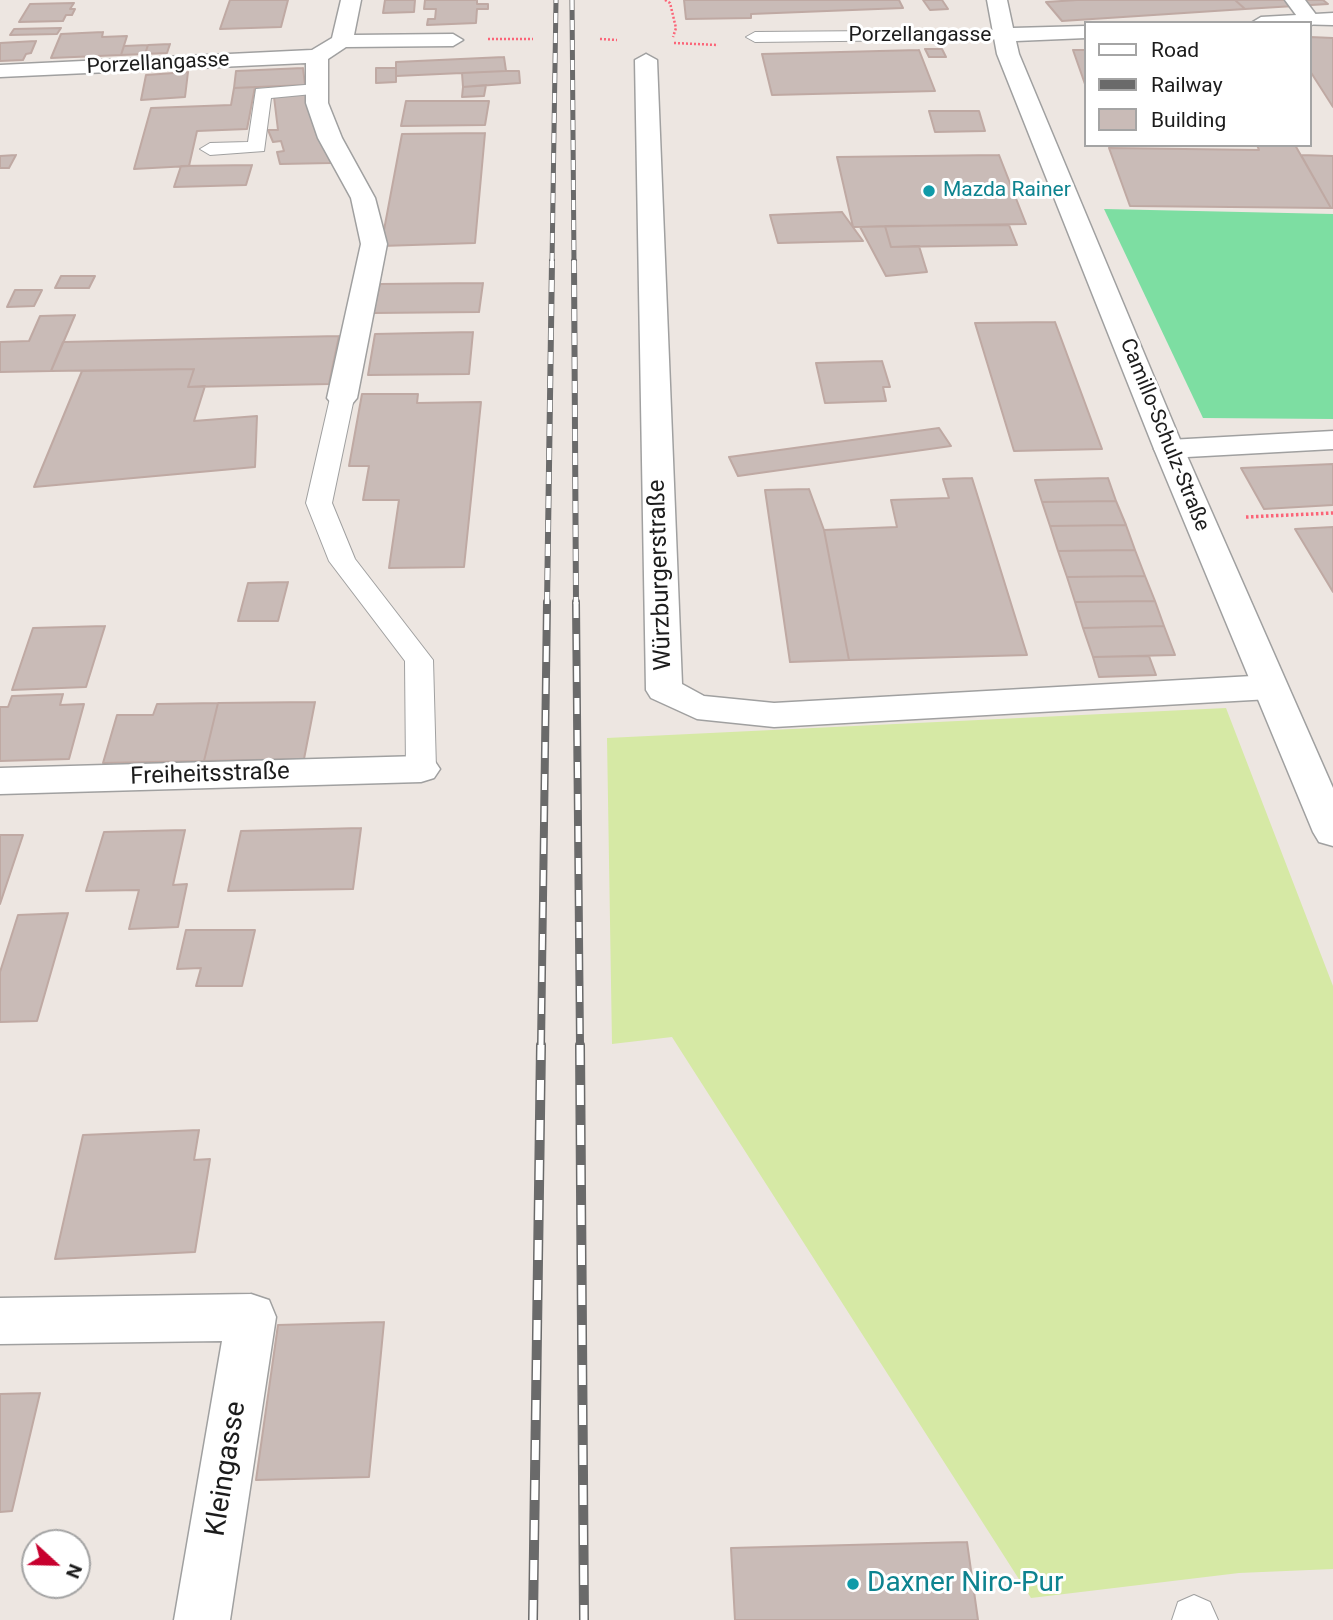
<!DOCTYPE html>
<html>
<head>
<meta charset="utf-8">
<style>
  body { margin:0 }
  #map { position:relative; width:1333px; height:1620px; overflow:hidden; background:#ede6e1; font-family:Roboto,sans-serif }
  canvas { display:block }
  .legend { position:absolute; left:1084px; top:21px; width:228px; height:126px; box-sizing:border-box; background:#fff; border:2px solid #a4a4a4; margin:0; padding:9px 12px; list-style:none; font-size:21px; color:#1c1c1c }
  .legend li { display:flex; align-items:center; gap:14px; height:35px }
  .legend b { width:35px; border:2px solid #a4a4a4 }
  .north { position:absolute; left:21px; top:1529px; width:70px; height:70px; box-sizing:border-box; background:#fff; border:2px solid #a4a4a4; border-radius:50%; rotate:112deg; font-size:19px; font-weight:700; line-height:28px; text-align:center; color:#1c1c1c }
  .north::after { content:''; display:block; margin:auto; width:24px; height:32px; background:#c7002e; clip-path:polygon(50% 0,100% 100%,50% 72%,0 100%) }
</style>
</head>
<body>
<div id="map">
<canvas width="1333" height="1620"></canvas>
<ul class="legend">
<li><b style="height:9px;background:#fff"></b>Road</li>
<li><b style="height:9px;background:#6a6a6a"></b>Railway</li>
<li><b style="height:19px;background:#c9bbb7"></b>Building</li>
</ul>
<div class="north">N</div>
</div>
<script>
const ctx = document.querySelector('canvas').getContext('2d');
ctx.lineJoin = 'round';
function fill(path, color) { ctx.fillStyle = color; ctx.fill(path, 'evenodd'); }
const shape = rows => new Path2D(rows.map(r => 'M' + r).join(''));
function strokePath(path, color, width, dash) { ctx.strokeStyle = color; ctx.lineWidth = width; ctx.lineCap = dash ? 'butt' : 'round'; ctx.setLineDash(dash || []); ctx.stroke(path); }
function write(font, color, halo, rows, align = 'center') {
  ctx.font = font + ' Roboto,sans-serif'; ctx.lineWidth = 6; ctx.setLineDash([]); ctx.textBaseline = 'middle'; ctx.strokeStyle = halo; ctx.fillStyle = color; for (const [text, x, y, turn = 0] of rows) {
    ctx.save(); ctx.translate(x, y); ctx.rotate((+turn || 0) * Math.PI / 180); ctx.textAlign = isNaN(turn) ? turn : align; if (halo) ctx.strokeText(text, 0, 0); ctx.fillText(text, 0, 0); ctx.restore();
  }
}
fill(shape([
  [1226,708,1333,986,1333,1569,1239,1573,1031,1598,672,1037,612,1044,607,738]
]), '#d6e9a5');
fill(shape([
  [1104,209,1333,214,1333,419,1203,418]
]), '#7ddea2');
const building = shape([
  [230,0,288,0,281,27,220,29,230,0],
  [385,0,415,0,414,12,383,13,385,0],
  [425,0,477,0,477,4,488,4,488,9,477,9,476,23,427,25,428,19,435,19,436,9,424,9,425,0],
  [684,0,899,0,903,8,751,14,751,18,686,19,684,0],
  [923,0,942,0,948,9,930,10,923,0],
  [1077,0,1235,0,1245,9,1062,21,1046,2,1077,0],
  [1235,0,1323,0,1328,4,1245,9,1235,0],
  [74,3,70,9,75,9,72,15,66,15,63,21,19,22,30,4,74,3],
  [61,28,57,34,10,35,14,29,61,28],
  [103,32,102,37,127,36,121,55,51,58,61,34,103,32],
  [1310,37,1333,38,1333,107,1310,71,1310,37],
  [36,41,31,53,26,54,23,60,0,61,0,43,36,41],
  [170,44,167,53,145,54,148,45,170,44],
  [148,45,145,54,121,55,124,46,148,45],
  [925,49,942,49,946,57,929,57,925,49],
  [919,50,935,91,772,95,762,54,919,50],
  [1073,50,1086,50,1086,87,1073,50],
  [504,57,506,71,396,76,396,62,504,57],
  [303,68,305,85,234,88,236,71,303,68],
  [376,68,396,68,396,82,376,83,376,68],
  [506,71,519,71,520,83,463,87,462,73,506,71],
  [188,72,185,97,141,100,146,75,188,72],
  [486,85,484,96,462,97,463,87,486,85],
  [255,87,247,129,197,131,189,166,134,169,151,108,231,105,234,88,255,87],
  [307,94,312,120,331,163,280,164,277,152,284,151,281,141,273,142,268,130,278,130,274,97,307,94],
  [406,101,489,101,485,125,401,126,406,101],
  [929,111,979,111,985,131,935,132,929,111],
  [485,133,475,243,381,246,402,134,485,133],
  [1257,145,1295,145,1331,208,1130,206,1109,148,1259,150,1257,145],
  [16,155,9,168,0,168,0,156,16,155],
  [999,155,1026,224,853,227,837,157,999,155],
  [1301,155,1333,156,1333,208,1331,208,1301,155],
  [252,165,246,185,174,187,181,166,252,165],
  [842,212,863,241,778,243,770,215,842,212],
  [1009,225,1017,245,891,247,885,226,1009,225],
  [885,226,891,247,919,246,927,272,886,276,860,227,885,226],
  [61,276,95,276,89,288,55,288,61,276],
  [483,283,479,312,373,313,380,284,483,283],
  [15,290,42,290,34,306,7,307,15,290],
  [75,315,51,371,0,372,0,342,29,341,40,316,75,315],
  [1055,322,1102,449,1014,451,975,323,1055,322],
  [473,332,469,374,368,375,375,334,473,332],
  [339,336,329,384,188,387,194,369,51,371,63,342,339,336],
  [882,361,890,387,883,387,886,401,825,403,816,363,882,361],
  [194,369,188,387,205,386,194,421,257,416,255,467,34,487,82,371,194,369],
  [362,394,418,394,417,403,481,402,464,567,389,568,399,500,363,500,369,466,349,466,362,394],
  [939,428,951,446,738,476,729,457,939,428],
  [1333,464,1333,505,1264,509,1241,468,1333,464],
  [972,478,1027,655,849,660,824,530,897,527,891,500,949,498,943,479,972,478],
  [1108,478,1116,501,1042,502,1035,480,1108,478],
  [809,489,824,530,849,660,790,662,765,490,809,489],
  [1116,501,1126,525,1050,526,1042,502,1116,501],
  [1126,525,1135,550,1058,551,1050,526,1126,525],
  [1333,527,1333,592,1295,529,1333,527],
  [1135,550,1145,576,1067,577,1058,551,1135,550],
  [1145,576,1155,601,1075,602,1067,577,1145,576],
  [288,582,278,621,238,621,248,583,288,582],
  [1155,601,1164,626,1083,628,1075,602,1155,601],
  [105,626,86,687,12,690,33,628,105,626],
  [1164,626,1175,655,1093,657,1083,628,1164,626],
  [1149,656,1156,675,1099,677,1093,657,1149,656],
  [63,694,60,705,84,704,69,759,0,761,0,707,8,707,12,696,63,694],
  [315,702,304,759,204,761,218,703,315,702],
  [218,703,204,761,103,763,117,715,153,715,157,704,218,703],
  [361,828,353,889,228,891,241,831,361,828],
  [185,830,173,885,187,884,178,927,129,929,139,890,86,891,104,832,185,830],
  [0,835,23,835,0,904,0,835],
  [68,913,37,1021,0,1022,0,972,18,915,68,913],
  [186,930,255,930,242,986,196,986,201,968,177,969,186,930],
  [199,1130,194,1160,210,1159,195,1252,55,1259,83,1135,199,1130],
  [384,1322,369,1477,256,1480,278,1325,384,1322],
  [40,1393,12,1511,0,1512,0,1394,40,1393],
  [967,1542,978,1620,735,1620,731,1548,967,1542]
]);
fill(building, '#c9bbb7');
strokePath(building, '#bfa9a3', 2);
const service = shape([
  [1002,30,1011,35,1008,39,755,42,746,37,755,32,1002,30],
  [317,84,326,89,323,93,271,98,264,151,210,155,200,149,210,143,248,142,256,89,317,84],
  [342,391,350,393,354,398,332,503,355,559,433,660,436,769,432,777,421,780,410,777,406,769,405,661,329,561,306,503,330,398,334,393,342,391],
  [1194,1595,1210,1602,1218,1620,1172,1620,1178,1602,1194,1595]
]);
const minor = shape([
  [341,0,361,0,354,35,453,34,463,40,453,46,346,47,328,59,328,103,342,138,375,198,387,244,357,398,352,404,342,407,332,404,327,398,361,244,351,198,318,138,306,103,306,63,0,77,0,65,312,50,332,38,341,0],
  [1285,0,1305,0,1320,20,1310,26,1310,23,1302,23,1285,0],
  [646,54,657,60,682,684,704,696,774,703,1270,675,1283,679,1288,687,1283,695,1270,699,774,727,697,719,651,698,646,690,635,60,646,54],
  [1333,431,1333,449,1169,458,1158,455,1154,449,1158,443,1169,440,1333,431],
  [421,756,434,760,440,769,434,778,421,782,0,794,0,768,421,756],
  [251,1294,269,1300,276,1317,230,1620,174,1620,222,1341,0,1344,0,1298,251,1294]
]);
const tertiary = shape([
  [987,0,1007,0,1013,28,1086,26,1086,38,1016,41,1019,54,1184,449,1333,788,1333,846,1319,842,1313,832,1154,449,997,54,987,0],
  [1333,13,1333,25,1251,23,1261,17,1333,13]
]);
strokePath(service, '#a0a0a0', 2);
strokePath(minor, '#a0a0a0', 3);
strokePath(tertiary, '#a0a0a0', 3);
strokePath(shape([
  [665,0,670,3,676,28,673,37],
  [488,39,533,39],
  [600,39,617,40],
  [674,43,718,45]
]), '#fb6477', 2.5, [2, 2]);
strokePath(shape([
  [1246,517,1333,513]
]), '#fb6477', 3.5, [2.5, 2.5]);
fill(service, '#fff');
fill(minor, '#fff');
fill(tertiary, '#fff');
const railFar3 = shape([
  [572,0,574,263],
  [552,263,556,0]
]);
const railFar2 = shape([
  [574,261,576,604],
  [547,604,552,261]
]);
const railFar1 = shape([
  [576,602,580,1046],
  [541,1046,547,602]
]);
const rail = shape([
  [580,1045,584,1620],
  [533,1620,541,1045]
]);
strokePath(railFar3, '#6a6a6a', 5);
strokePath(railFar2, '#6a6a6a', 6);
strokePath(railFar1, '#6a6a6a', 8);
strokePath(rail, '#6a6a6a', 10);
strokePath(railFar3, '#fff', 3.5, [10]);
strokePath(railFar2, '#fff', 4.5, [12]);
strokePath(railFar1, '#fff', 5, [16]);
strokePath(rail, '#fff', 7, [20]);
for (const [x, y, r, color] of [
  [929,191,7,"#0f9aa8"],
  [853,1584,7,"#0f9aa8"]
]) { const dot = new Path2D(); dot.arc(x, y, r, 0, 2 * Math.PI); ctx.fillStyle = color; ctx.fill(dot); strokePath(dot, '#fff', 2.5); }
write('21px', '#1c1c1c', '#fff', [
  ["Porzellangasse",920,36],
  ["Porzellangasse",158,64,-3],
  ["Camillo-Schulz-Straße",1164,435,68]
]);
write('21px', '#0d838f', '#fff', [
  ["Mazda Rainer",943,191]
], 'left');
write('24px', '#1c1c1c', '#fff', [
  ["Würzburgerstraße",661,575,-92],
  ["Freiheitsstraße",210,775,-2]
]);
write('28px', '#1c1c1c', '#fff', [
  ["Kleingasse",227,1469,-81]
]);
write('28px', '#0d838f', '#fff', [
  ["Daxner Niro-Pur",867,1584]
], 'left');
</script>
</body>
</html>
